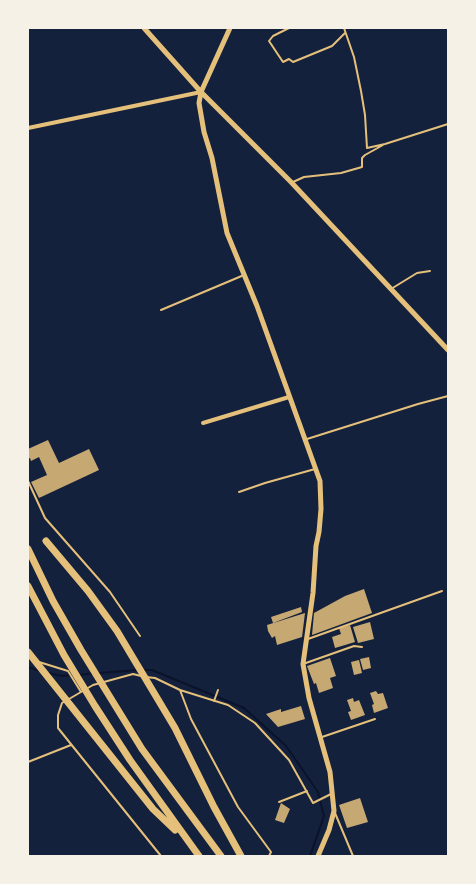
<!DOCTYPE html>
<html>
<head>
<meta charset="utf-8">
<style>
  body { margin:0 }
  #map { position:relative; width:476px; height:884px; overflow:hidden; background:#14213d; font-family:"Playfair Display",serif }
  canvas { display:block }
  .frame { position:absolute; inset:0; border:29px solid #f6f1e7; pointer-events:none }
</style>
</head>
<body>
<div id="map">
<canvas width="476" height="884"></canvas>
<div class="frame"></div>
</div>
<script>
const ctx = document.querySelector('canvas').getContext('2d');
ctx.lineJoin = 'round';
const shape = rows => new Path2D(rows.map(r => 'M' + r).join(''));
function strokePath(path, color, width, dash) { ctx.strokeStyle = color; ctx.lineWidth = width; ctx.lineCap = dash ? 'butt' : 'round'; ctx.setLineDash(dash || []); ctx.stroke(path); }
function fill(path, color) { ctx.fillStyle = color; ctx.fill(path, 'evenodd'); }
strokePath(shape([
  [28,667,40,671],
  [143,670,152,670,244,708,286,746,318,792,324,816,310,856],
  [49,673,61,676,71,675],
  [99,673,139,670],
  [79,675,94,673]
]), '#0b132b', 2);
fill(shape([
  [48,440,59,463,89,449,99,470,39,498,31,482,47,475,39,457,31,461,30,458,28,459,28,449],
  [364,589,372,613,312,635,314,613,345,596],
  [301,607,302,612,273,623,271,617],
  [305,613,302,637,277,645,275,636,272,638,268,631,267,625],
  [370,622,374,639,358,643,353,627],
  [350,625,355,642,335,648,332,637,341,634,339,628],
  [369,657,371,668,363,670,360,659],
  [330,658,336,676,330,678,333,688,319,693,316,683,314,684,307,666],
  [359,660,362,673,354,675,351,662],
  [376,691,378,694,383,693,388,708,374,713,372,705,374,704,370,693],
  [353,698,354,702,359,700,365,715,351,720,348,712,351,711,347,700],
  [301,706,305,719,278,727,266,714,281,709,281,712],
  [360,798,368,822,347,828,339,805],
  [281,803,290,809,284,823,275,820]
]), '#c6a872');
strokePath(shape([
  [289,28,273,36,269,41,283,62,289,59,293,62,332,46,345,33],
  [344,28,354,57,361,91,365,115,367,148,385,144,448,124],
  [293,182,304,177,341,173,362,167,362,158,365,155,383,145],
  [391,289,417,273,430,271],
  [161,310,244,275],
  [307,439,418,404,448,396],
  [28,481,45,518,110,592,140,636],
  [239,492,265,483,315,469],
  [308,639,442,591],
  [39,662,68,671,81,692],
  [303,664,354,646,362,647],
  [146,677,155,678,180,690,228,705,255,723,289,760,313,803,331,794],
  [180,690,191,719,238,807,271,852,269,856],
  [69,699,93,685,133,674,141,676],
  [65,701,62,703,58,715,58,728,161,856],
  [214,701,218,690],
  [322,737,375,719],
  [28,762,71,745],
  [279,802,307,791],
  [335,813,353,856]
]), '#e5c07b', 2);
strokePath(shape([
  [28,128,201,92],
  [203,423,289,397]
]), '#e5c07b', 4);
strokePath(shape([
  [144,28,201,92,291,182,448,350],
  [230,28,201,92,199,103,204,132,212,158,227,233,257,306,320,481,321,509,319,532,316,546,313,593,303,664,309,698,330,772,334,811,329,830,318,856]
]), '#e5c07b', 5);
strokePath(shape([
  [46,541,88,591,117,631,175,728,214,807,241,856],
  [28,549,53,601,81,650,142,749,221,856],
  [28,586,64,655,95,706,130,760,199,856],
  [28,652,153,809,175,830]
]), '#e5c07b', 7);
</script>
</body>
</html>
